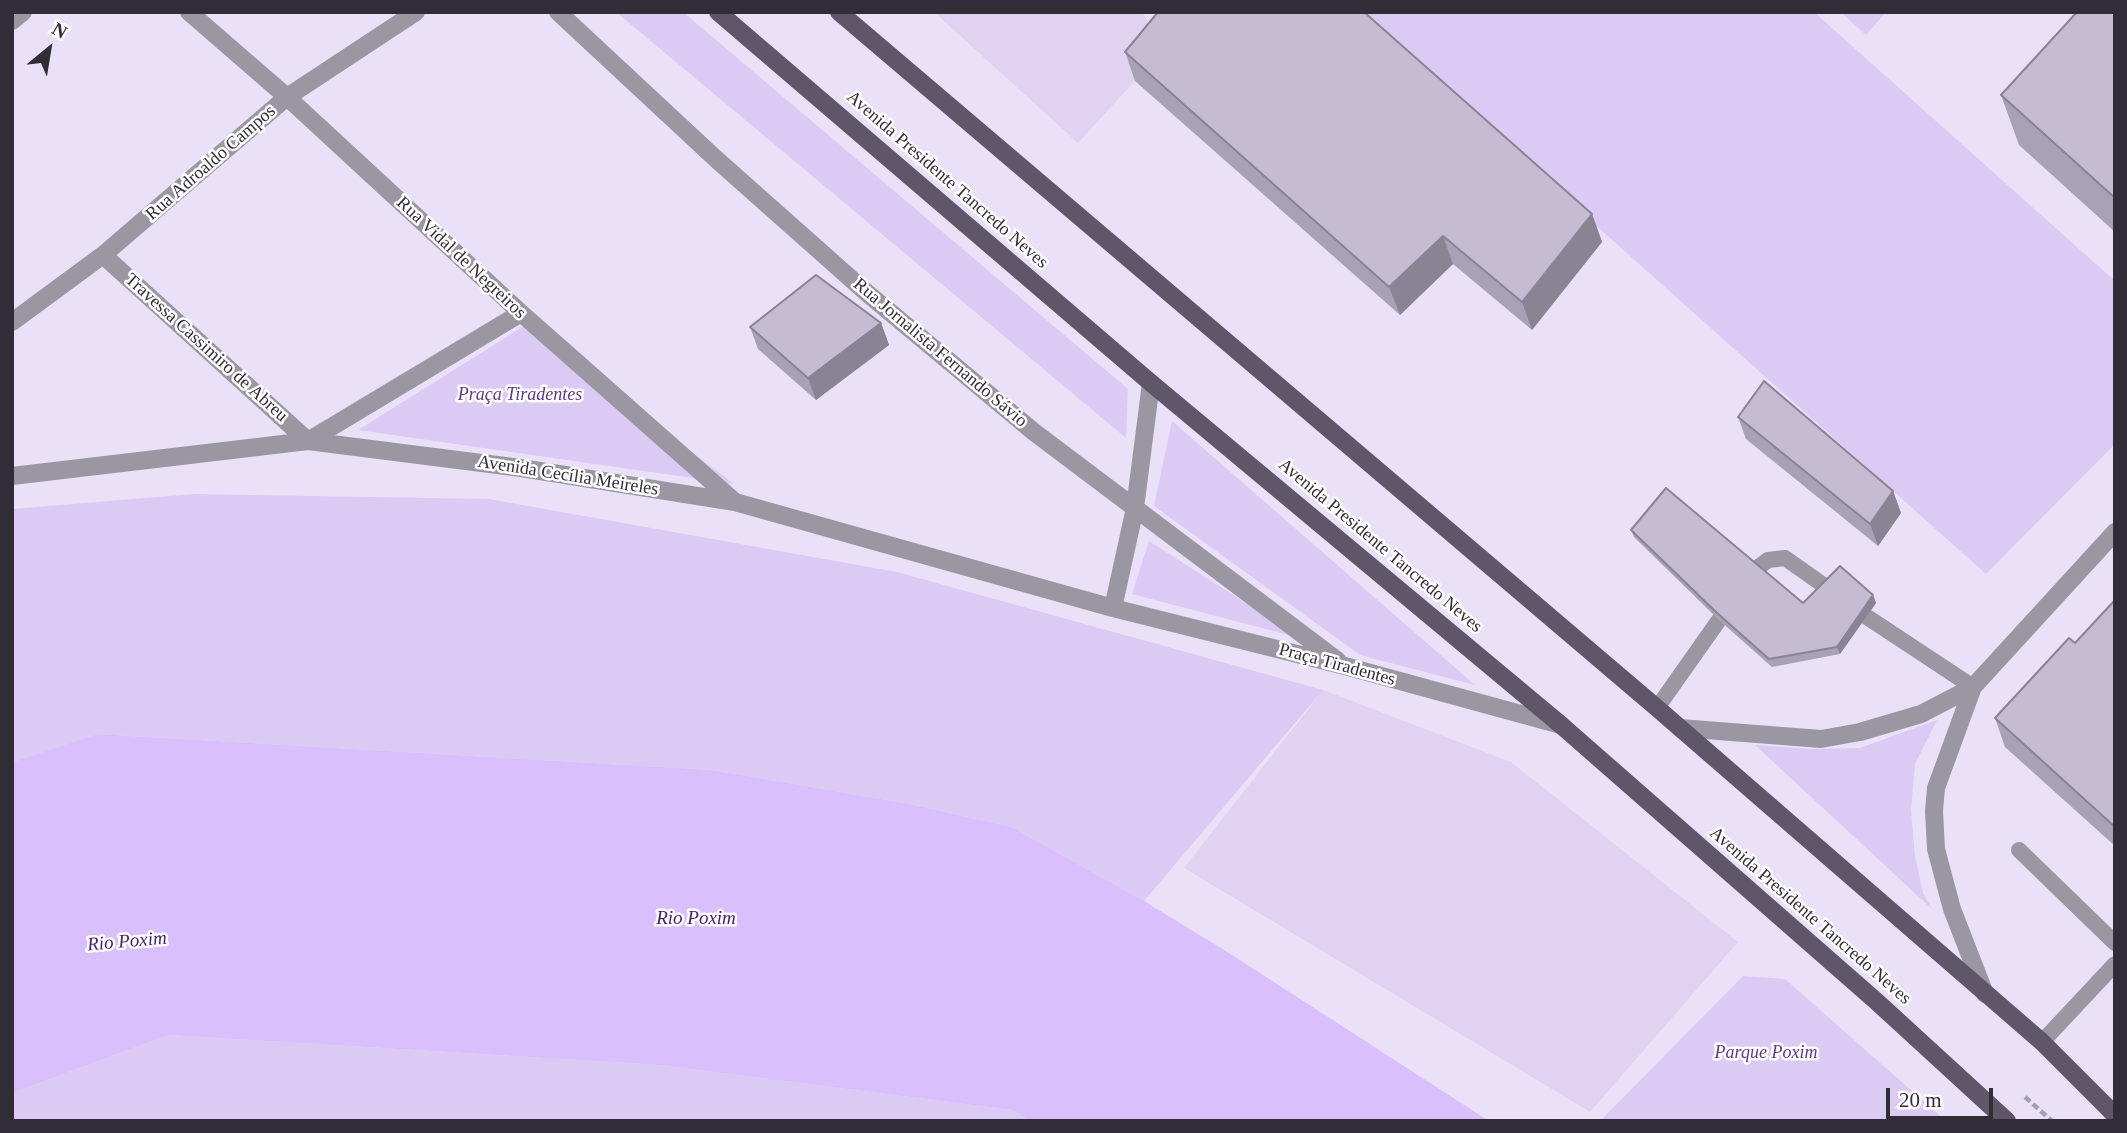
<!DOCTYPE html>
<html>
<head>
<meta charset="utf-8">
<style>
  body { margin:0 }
  #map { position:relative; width:2127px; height:1133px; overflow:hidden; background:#eae1f9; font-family:"Times New Roman",serif }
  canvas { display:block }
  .frame { position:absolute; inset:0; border:14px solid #312d37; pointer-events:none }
  .north { position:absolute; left:14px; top:14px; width:70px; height:70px; -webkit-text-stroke:5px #fff; paint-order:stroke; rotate:30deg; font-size:19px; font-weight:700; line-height:28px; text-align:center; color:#312d37 }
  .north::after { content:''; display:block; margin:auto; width:24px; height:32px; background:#312d37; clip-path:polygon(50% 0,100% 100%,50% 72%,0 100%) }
  .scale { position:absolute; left:1886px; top:1088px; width:107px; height:32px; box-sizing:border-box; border:4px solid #312d37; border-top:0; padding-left:9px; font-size:21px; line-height:24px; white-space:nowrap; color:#312d37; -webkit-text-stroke:5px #fff; paint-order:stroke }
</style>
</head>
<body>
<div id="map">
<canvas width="2127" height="1133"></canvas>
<div class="frame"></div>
<div class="north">N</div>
<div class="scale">20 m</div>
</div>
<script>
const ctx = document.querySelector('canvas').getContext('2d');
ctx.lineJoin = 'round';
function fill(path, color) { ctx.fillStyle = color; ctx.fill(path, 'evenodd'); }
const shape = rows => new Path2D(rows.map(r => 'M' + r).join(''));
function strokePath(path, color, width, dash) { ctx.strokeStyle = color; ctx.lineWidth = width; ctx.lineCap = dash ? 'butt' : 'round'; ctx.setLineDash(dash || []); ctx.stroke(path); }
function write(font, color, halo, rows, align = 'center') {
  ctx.font = font + ' "Times New Roman",serif'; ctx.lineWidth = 5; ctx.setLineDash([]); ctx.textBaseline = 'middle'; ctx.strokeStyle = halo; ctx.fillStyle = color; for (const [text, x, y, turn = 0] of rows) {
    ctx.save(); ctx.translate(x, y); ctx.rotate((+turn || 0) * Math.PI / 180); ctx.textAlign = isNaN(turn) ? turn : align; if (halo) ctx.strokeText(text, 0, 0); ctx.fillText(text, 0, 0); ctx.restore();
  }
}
fill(shape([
  [934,12,1142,12,1163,47,1135,81,1078,143],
  [1323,690,1511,762,1738,942,1590,1112,1184,868]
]), '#e0d3f2');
fill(shape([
  [616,12,683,12,1128,389,1126,438],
  [1357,12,1814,12,2115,281,2115,444,1986,574],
  [1841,12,1886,12,1866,35],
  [524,326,734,484,358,430],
  [1172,421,1475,685,1360,655,1154,506],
  [194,494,489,499,897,572,1323,690,1144,901,1012,827,910,804,712,770,97,734,12,762,12,509],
  [1149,541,1300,638,1132,594],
  [1937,720,1915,764,1911,810,1915,856,1923,893,1932,909,1755,745,1809,749,1860,748],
  [1743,976,1785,979,1946,1121,1600,1121],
  [169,1035,660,1065,1012,1110,1030,1121,12,1121,12,1093]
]), '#dbcaf3');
fill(shape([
  [97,734,712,770,910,804,1012,827,1144,901,1229,953,1489,1121,1030,1121,1012,1110,660,1065,169,1035,12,1093,12,762]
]), '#dabffd');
strokePath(shape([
  [2025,1097,2052,1121]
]), '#a69fb2', 4.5, [7, 3.5]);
strokePath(shape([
  [1756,569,1768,560,1785,558,1829,589],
  [1867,617,1973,687],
  [1657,708,1719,620],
  [2019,850,2115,943],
  [2042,1042,2115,964]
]), '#9b97a2', 16);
strokePath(shape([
  [189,12,287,97,521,313,735,502],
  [558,12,716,159,867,293,1034,432,1338,661],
  [12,21,23,12],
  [103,255,308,441,521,313],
  [12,322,103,255,287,97,416,12],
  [12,476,308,441,521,468,735,502,1113,608,1345,666,1561,725],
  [1113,608,1135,508,1151,383]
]), '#9b97a2', 18);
strokePath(shape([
  [1973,687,1936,788,1934,811,1936,849,1952,909,1985,994],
  [1680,728,1821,739,1860,732,1921,714,1973,687,2115,532]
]), '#9b97a2', 18);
strokePath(shape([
  [718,12,1151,383,1561,725,1876,1001,2007,1121],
  [839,12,1657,708,2042,1042,2115,1115]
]), '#5f5769', 18);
fill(shape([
  [2115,12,2115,232,2019,145,2001,95],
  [1125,52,1592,214,1602,242,1532,330,1453,264,1400,315,1135,81],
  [881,323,889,345,816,400,758,349,750,327],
  [1738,417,1893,491,1901,513,1878,546,1746,439],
  [1631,530,1803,603,1873,595,1876,603,1840,654,1772,667,1719,620,1634,537],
  [2115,600,2115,846,2005,747,1995,718,2075,643]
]), '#a9a1b5');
fill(shape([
  [1592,214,1602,242,1532,330,1522,302],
  [1443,236,1453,264,1400,315,1389,287],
  [881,323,889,345,816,400,808,378],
  [1893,491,1901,513,1878,546,1870,524],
  [1873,595,1876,603,1840,654,1837,647]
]), '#8a8394');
const building = shape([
  [1158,12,1364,12,1592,214,1522,302,1443,236,1389,287,1125,52,1158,12],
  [2077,12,2115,12,2115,198,2001,95,2077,12],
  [816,275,881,323,808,378,750,327,816,275],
  [1764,381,1893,491,1870,524,1738,417,1764,381],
  [1666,488,1803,603,1840,566,1873,595,1837,647,1769,659,1716,612,1631,530,1666,488],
  [2115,600,2115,827,1995,718,2069,638,2075,643,2115,600]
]);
fill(building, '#c5bbd3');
strokePath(building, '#8a8394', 2);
write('18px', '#312d37', '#fff', [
  ["Rua Adroaldo Campos",211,163,-41],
  ["Avenida Presidente Tancredo Neves",947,180,41],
  ["Rua Vidal de Negreiros",461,258,43],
  ["Travessa Cassimiro de Abreu",206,348,42],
  ["Rua Jornalista Fernando Sávio",940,353,40],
  ["Avenida Cecília Meireles",568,476,9],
  ["Avenida Presidente Tancredo Neves",1380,546,40],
  ["Praça Tiradentes",1337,665,15],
  ["Avenida Presidente Tancredo Neves",1810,916,41]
]);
write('italic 18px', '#5e3b83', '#fff', [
  ["Praça Tiradentes",520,395],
  ["Parque Poxim",1766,1053]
]);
write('italic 19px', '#462268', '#fff', [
  ["Rio Poxim",696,919],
  ["Rio Poxim",127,942,-5]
]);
</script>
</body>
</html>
